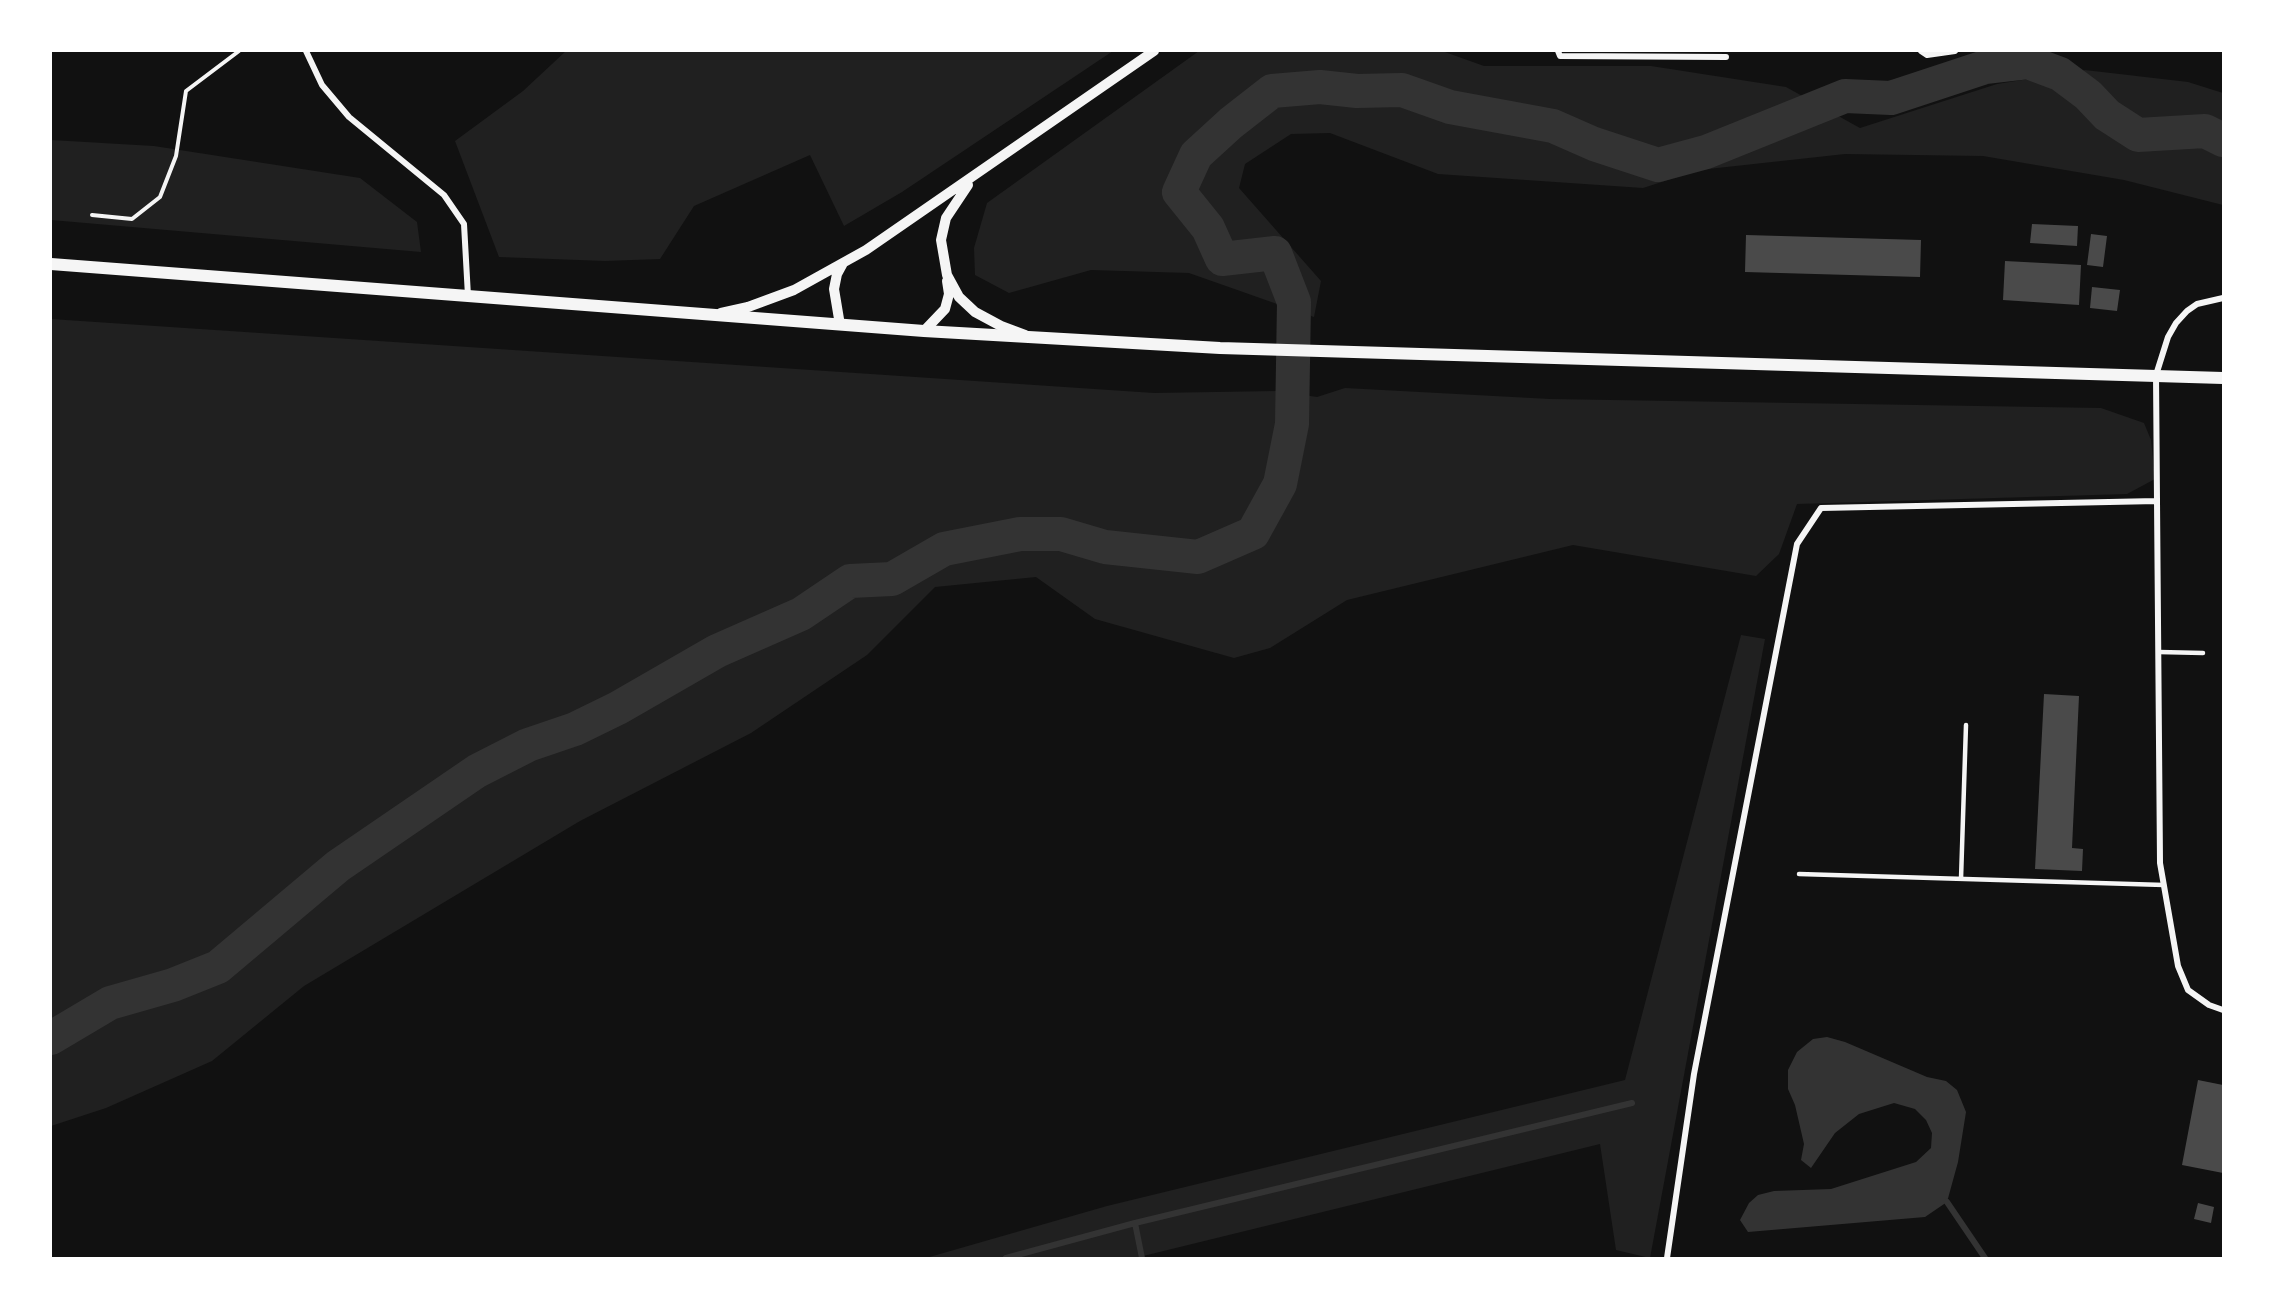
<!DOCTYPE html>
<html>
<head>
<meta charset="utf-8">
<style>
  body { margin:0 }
  #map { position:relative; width:2274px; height:1309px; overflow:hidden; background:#111; font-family:Merriweather,serif }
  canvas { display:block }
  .frame { position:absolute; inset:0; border:52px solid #fff; pointer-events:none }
</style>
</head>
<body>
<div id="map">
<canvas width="2274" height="1309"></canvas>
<div class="frame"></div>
</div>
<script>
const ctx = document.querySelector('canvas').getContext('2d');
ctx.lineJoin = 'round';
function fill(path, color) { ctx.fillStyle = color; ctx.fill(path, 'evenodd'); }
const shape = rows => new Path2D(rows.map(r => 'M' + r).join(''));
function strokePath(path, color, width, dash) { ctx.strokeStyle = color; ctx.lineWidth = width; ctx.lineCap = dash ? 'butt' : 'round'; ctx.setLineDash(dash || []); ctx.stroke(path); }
fill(shape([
  [566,51,1113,51,902,192,844,226,810,155,694,206,660,259,605,261,499,257,455,141,523,91],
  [1199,51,1442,51,1484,66,1651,66,1786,87,1860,128,1997,84,2085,70,2188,82,2223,93,2223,205,2124,180,1983,156,1845,154,1699,170,1643,188,1438,174,1330,133,1291,134,1245,164,1239,188,1321,281,1314,317,1189,273,1091,270,1009,293,975,275,974,248,987,203],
  [51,140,154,146,360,178,417,222,421,252,51,220],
  [51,319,1154,393,1277,391,1317,397,1345,388,1550,399,2101,408,2144,423,2151,440,2155,479,2127,494,1797,504,1779,554,1756,576,1573,545,1347,600,1270,648,1234,658,1095,619,1036,577,935,587,867,655,751,733,580,821,304,986,212,1061,106,1108,51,1126],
  [1741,635,1765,639,1650,1258,1616,1250,1600,1144,1135,1258,926,1258,1107,1206,1625,1080]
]), '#202020');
fill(shape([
  [1827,1037,1845,1042,1927,1077,1946,1081,1957,1090,1966,1112,1958,1162,1947,1202,1925,1217,1748,1232,1740,1220,1749,1203,1758,1195,1774,1191,1831,1189,1916,1162,1931,1148,1932,1133,1926,1120,1915,1109,1894,1103,1859,1114,1835,1133,1811,1168,1801,1160,1804,1144,1795,1105,1788,1089,1788,1070,1797,1052,1813,1039]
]), '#333');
strokePath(shape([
  [1947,1202,1985,1258],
  [1135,1223,1142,1258],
  [1006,1258,1135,1223,1632,1103]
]), '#333', 6);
strokePath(shape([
  [51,1038,110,1003,173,985,218,967,338,866,477,771,528,745,575,729,618,708,717,651,801,614,850,581,892,579,944,549,1020,534,1061,534,1105,547,1198,557,1253,533,1280,484,1292,424,1294,302,1275,253,1222,259,1208,228,1179,192,1196,155,1231,123,1272,91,1320,87,1357,91,1402,90,1450,107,1553,126,1594,144,1658,165,1706,152,1845,96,1891,98,1985,67,2028,62,2060,74,2088,95,2107,115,2138,135,2205,131,2223,140]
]), '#333', 34);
fill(shape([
  [2032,224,2078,226,2077,246,2030,243],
  [2091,234,2107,236,2103,267,2087,265],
  [1746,235,1921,240,1920,277,1745,272],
  [2005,261,2081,265,2079,305,2003,300],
  [2092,287,2120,290,2117,311,2090,308],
  [2044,694,2079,696,2072,848,2083,849,2082,871,2035,869],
  [2198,1080,2223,1085,2223,1173,2182,1165],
  [2198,1203,2214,1207,2211,1223,2194,1219]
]), '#4a4a4a');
strokePath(shape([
  [92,215,132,219,160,197,176,156,186,91,239,51]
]), '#f5f5f5', 4);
strokePath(shape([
  [2159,652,2203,653],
  [1799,874,2164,885],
  [1961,879,1966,725]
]), '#f5f5f5', 4.5);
strokePath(shape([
  [306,51,322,85,349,117,444,195,464,224,468,296],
  [1558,51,1560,56,1726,57],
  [1921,51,1927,55,1955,51],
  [2157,501,2160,863,2178,966,2188,990,2209,1005,2223,1010],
  [1667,1258,1694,1074,1797,544,1821,508,2157,501,2156,375,2168,337,2176,323,2187,311,2197,304,2223,298]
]), '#f5f5f5', 6);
strokePath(shape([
  [968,185,946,218,941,240,947,275,959,297,975,312,1001,326,1025,335],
  [721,313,748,307,794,290,866,250,1154,51],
  [840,325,834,289,837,274,843,263],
  [924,331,945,309,949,294,947,281]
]), '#f5f5f5', 10);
strokePath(shape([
  [51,264,924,331,1220,348,2223,378]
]), '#f5f5f5', 12);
</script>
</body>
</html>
